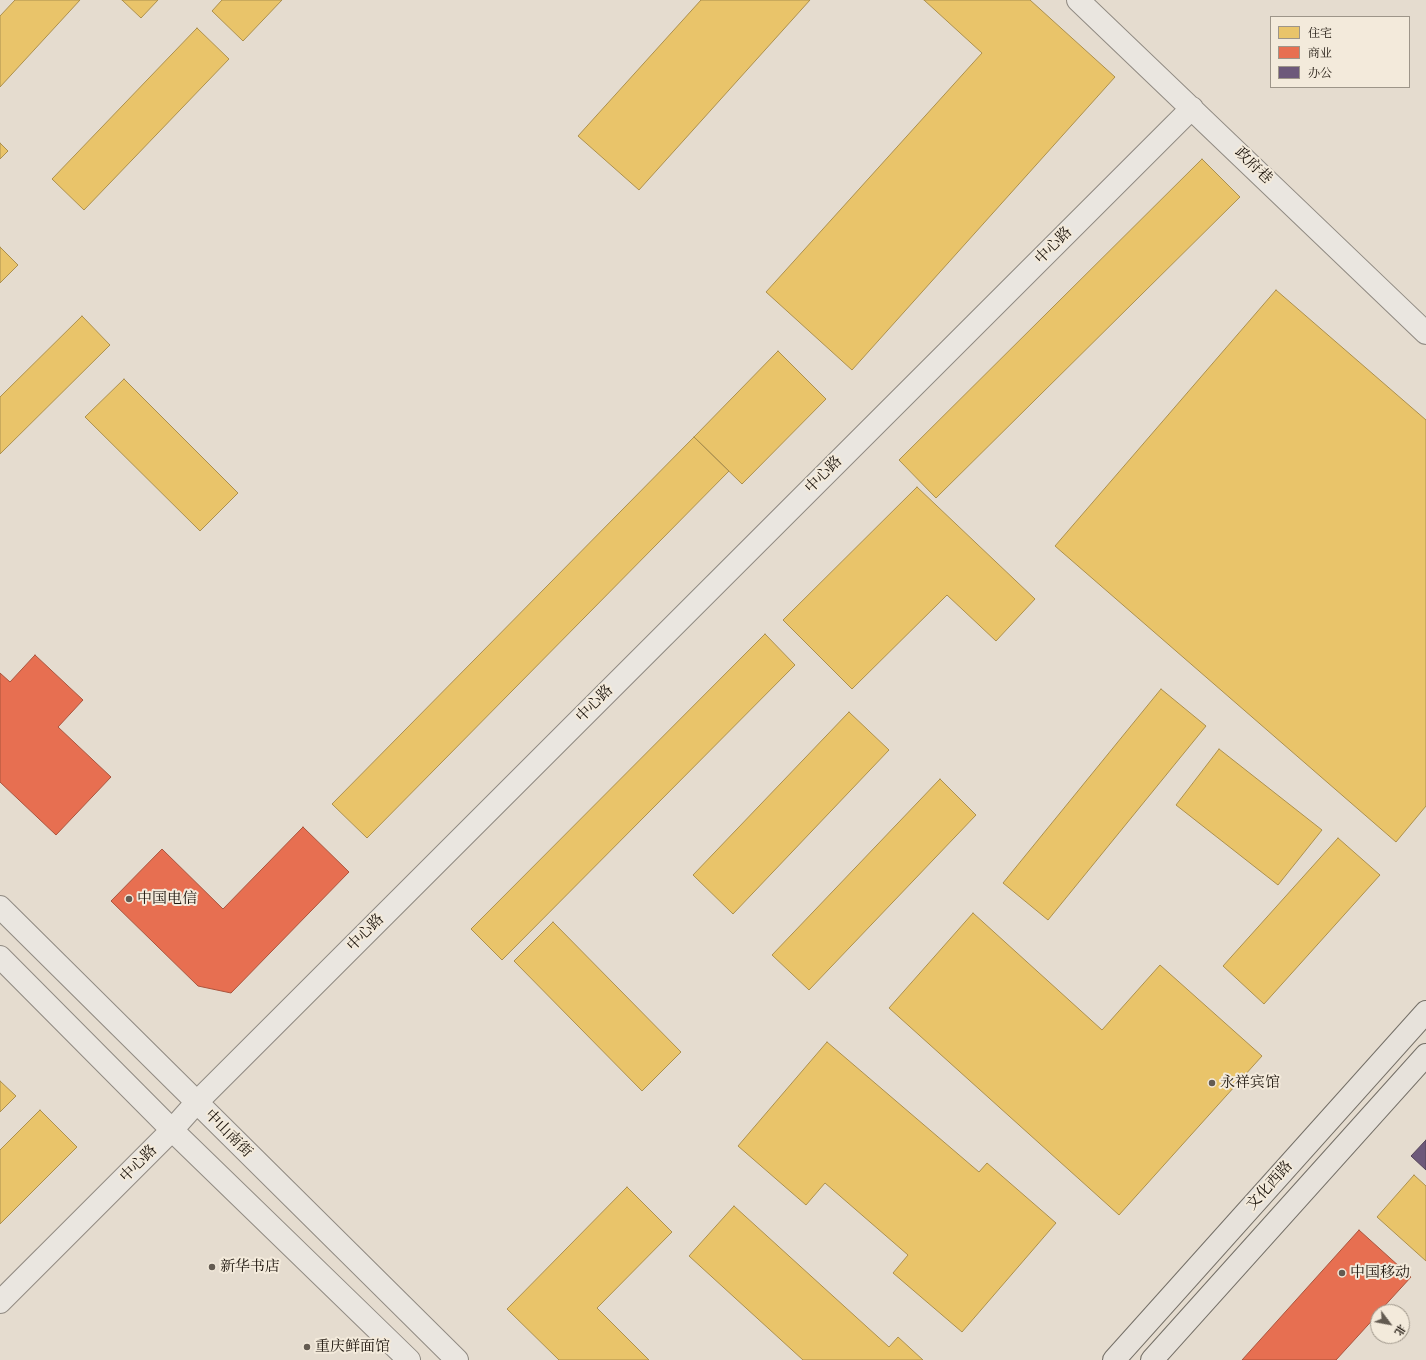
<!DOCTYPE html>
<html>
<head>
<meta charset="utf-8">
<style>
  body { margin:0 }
  #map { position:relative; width:1426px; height:1360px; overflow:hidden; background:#e5dccf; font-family:"Libre Bodoni","Noto Serif SC",serif }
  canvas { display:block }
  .legend { position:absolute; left:1270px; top:16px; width:140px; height:72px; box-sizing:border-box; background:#f3eadb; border:1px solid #9d9589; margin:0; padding:5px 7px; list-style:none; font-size:12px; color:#1d150d }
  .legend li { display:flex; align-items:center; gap:8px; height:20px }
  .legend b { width:20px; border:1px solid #9d9589 }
  .north { position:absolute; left:1370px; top:1304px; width:40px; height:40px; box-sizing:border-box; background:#f3eadb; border:1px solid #9d9589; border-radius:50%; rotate:122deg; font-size:11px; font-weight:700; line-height:16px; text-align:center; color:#1d150d }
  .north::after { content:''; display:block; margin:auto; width:14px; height:18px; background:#635b51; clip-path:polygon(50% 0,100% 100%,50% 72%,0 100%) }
</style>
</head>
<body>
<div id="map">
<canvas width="1426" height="1360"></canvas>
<ul class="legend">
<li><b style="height:11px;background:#e9c46a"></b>住宅</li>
<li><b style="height:11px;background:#e76f51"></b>商业</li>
<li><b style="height:11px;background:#6d597a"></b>办公</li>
</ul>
<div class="north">北</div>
</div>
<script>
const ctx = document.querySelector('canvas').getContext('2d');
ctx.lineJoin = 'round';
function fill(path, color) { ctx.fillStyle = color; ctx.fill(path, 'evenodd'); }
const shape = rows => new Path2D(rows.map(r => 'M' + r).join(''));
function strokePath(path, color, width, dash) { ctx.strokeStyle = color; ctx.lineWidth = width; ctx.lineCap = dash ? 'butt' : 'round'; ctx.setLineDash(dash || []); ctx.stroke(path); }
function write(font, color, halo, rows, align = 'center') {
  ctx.font = font + ' "Libre Bodoni","Noto Serif SC",serif'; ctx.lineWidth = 4; ctx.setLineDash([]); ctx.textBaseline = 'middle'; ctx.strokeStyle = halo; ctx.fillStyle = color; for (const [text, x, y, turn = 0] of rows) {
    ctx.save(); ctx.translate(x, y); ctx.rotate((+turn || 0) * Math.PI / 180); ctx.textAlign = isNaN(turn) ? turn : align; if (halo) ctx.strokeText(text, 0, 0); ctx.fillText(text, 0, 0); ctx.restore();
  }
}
const homes = shape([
  [15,0,80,0,0,87,0,16,15,0],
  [122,0,158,0,141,18,122,0],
  [222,0,282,0,243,41,212,11,222,0],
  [701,0,810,0,639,190,578,136,701,0],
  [924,0,1030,0,1115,77,852,370,766,292,982,53,924,0],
  [197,28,229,59,84,210,52,179,197,28],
  [0,143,8,151,0,159,0,143],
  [1202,159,1240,197,936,498,899,460,1202,159],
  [0,247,18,265,0,283,0,247],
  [1276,290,1426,420,1426,806,1396,842,1055,546,1276,290],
  [82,316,110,345,0,454,0,397,82,316],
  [778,351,826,399,742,484,694,437,778,351],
  [124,379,238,493,200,531,85,417,124,379],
  [694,437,729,471,367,838,332,804,694,437],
  [917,487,1035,599,996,641,947,595,852,689,783,620,917,487],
  [765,634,795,665,502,960,471,929,765,634],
  [1161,689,1206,726,1048,920,1003,883,1161,689],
  [849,712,889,750,733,914,693,875,849,712],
  [1219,749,1322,830,1278,885,1176,805,1219,749],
  [940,779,976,815,809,990,772,955,940,779],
  [1338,838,1380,875,1264,1004,1223,966,1338,838],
  [973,913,1102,1030,1160,965,1262,1056,1119,1215,889,1008,973,913],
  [553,922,681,1052,642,1091,514,961,553,922],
  [827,1042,979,1172,987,1163,1056,1223,962,1332,893,1273,908,1255,825,1183,806,1205,738,1146,827,1042],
  [0,1081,16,1096,0,1112,0,1081],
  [40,1110,77,1147,0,1224,0,1150,40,1110],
  [1414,1175,1426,1186,1426,1261,1377,1217,1414,1175],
  [627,1187,672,1232,597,1308,649,1360,559,1360,507,1309,627,1187],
  [734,1206,889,1347,898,1337,923,1360,803,1360,689,1256,734,1206]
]);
fill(homes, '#e9c46a');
strokePath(homes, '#ac904e', 1);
const shops = shape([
  [35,655,83,700,58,727,111,777,56,835,0,782,0,673,10,682,35,655],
  [303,827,349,872,231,993,198,986,111,901,162,849,223,909,303,827],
  [1359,1230,1411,1277,1379,1312,1378,1312,1378,1314,1336,1360,1242,1360,1359,1230]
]);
fill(shops, '#e76f51');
strokePath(shops, '#aa543d', 1);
const offices = shape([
  [1426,1140,1426,1170,1411,1156,1426,1140]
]);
fill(offices, '#6d597a');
strokePath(offices, '#554559', 1);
const minor = shape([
  [1078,0,1426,333],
  [0,907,457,1360],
  [0,957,172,1130,409,1360],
  [0,1302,172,1130,196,1103,1192,108]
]);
const major = shape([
  [1114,1360,1426,1012],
  [1152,1360,1426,1055]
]);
strokePath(minor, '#908a82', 24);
strokePath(major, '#746f67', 24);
strokePath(minor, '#eae6e0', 22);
strokePath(major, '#e7e2db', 22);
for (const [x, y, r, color] of [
  [129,899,4,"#635b51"],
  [1212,1083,4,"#635b51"],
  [212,1267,4,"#635b51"],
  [1342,1273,4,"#635b51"],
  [307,1347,4,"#635b51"]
]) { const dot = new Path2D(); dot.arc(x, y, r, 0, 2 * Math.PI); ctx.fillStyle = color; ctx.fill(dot); strokePath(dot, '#f3eadb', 1.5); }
write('15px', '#1d150d', '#f3eadb', [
  ["政府巷",1253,166,44],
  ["中心路",1054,246,-45],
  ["中心路",824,475,-45],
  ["中心路",595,704,-45],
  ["中心路",366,933,-45],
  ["中山南街",228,1134,45],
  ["中心路",139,1164,-45],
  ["文化西路",1270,1186,-48]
]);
write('15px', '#1d150d', '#f3eadb', [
  ["中国电信",137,899],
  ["永祥宾馆",1220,1083],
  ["新华书店",220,1267],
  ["中国移动",1350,1273],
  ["重庆鲜面馆",315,1347]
], 'left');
</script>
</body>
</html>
